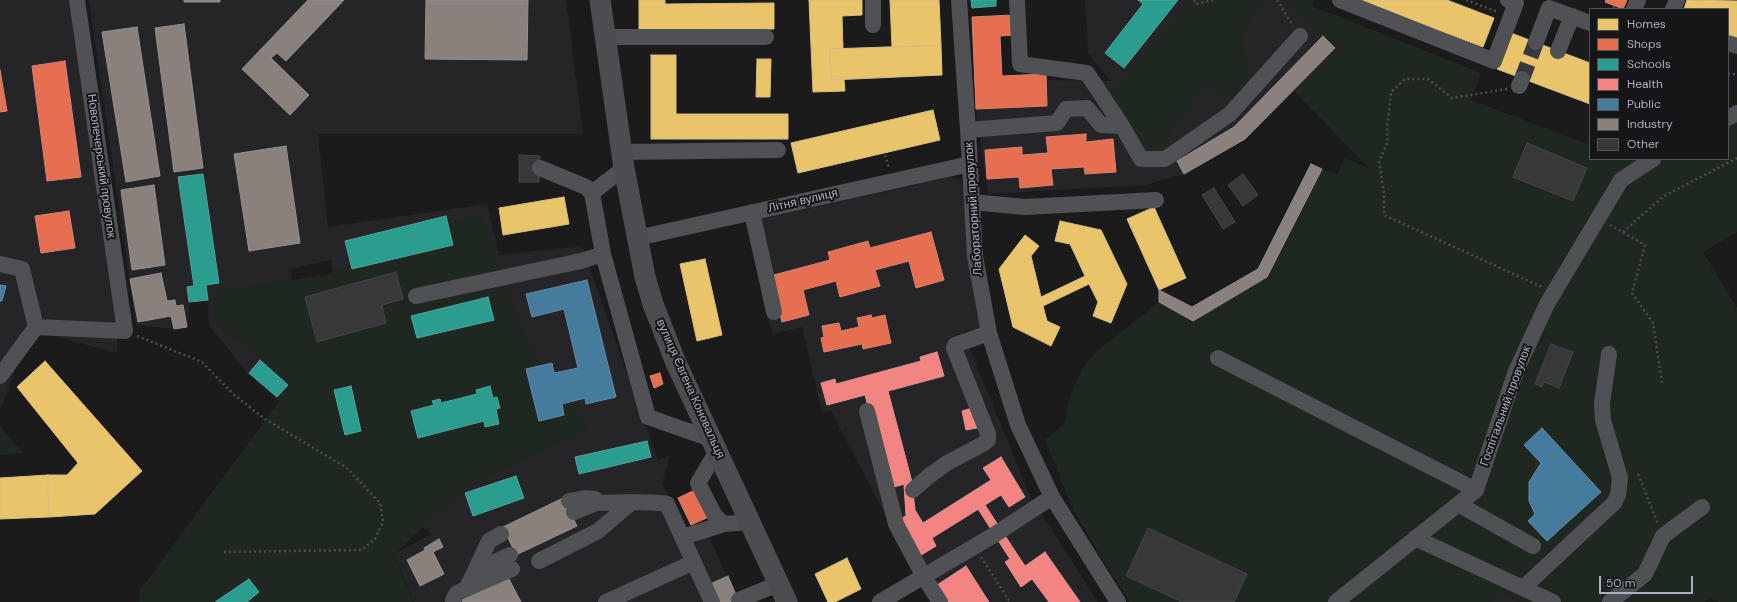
<!DOCTYPE html>
<html>
<head>
<meta charset="utf-8">
<style>
  body { margin:0 }
  #map { position:relative; width:1737px; height:602px; overflow:hidden; background:#1b1b1c; font-family:"DM Sans",sans-serif }
  canvas { display:block }
  .legend { position:absolute; left:1589px; top:8px; width:140px; height:152px; box-sizing:border-box; background:#161518; border:1px solid #52535a; margin:0; padding:5px 7px; list-style:none; font-size:12px; color:#acb0be }
  .legend li { display:flex; align-items:center; gap:8px; height:20px }
  .legend b { width:20px; border:1px solid #52535a }
  .scale { position:absolute; left:1599px; top:576px; width:94px; height:18px; box-sizing:border-box; border:2px solid #acb0be; border-top:0; padding-left:5px; font-size:12px; line-height:14px; white-space:nowrap; color:#acb0be; -webkit-text-stroke:3px #161518; paint-order:stroke }
</style>
</head>
<body>
<div id="map">
<canvas width="1737" height="602"></canvas>
<ul class="legend">
<li><b style="height:11px;background:#e9c46a"></b>Homes</li>
<li><b style="height:11px;background:#e76f51"></b>Shops</li>
<li><b style="height:11px;background:#2a9d8f"></b>Schools</li>
<li><b style="height:11px;background:#f28482"></b>Health</li>
<li><b style="height:11px;background:#457b9d"></b>Public</li>
<li><b style="height:11px;background:#8a817c"></b>Industry</li>
<li><b style="height:11px;background:#38383a"></b>Other</li>
</ul>
<div class="scale">50 m</div>
</div>
<script>
const ctx = document.querySelector('canvas').getContext('2d');
ctx.lineJoin = 'round';
function fill(path, color) { ctx.fillStyle = color; ctx.fill(path, 'evenodd'); }
const shape = rows => new Path2D(rows.map(r => 'M' + r).join(''));
function strokePath(path, color, width, dash) { ctx.strokeStyle = color; ctx.lineWidth = width; ctx.lineCap = dash ? 'butt' : 'round'; ctx.setLineDash(dash || []); ctx.stroke(path); }
function write(font, color, halo, rows, align = 'center') {
  ctx.font = font + ' "DM Sans",sans-serif'; ctx.lineWidth = 4; ctx.setLineDash([]); ctx.textBaseline = 'middle'; ctx.strokeStyle = halo; ctx.fillStyle = color; for (const [text, x, y, turn = 0] of rows) {
    ctx.save(); ctx.translate(x, y); ctx.rotate((+turn || 0) * Math.PI / 180); ctx.textAlign = isNaN(turn) ? turn : align; if (halo) ctx.strokeText(text, 0, 0); ctx.fillText(text, 0, 0); ctx.restore();
  }
}
fill(shape([
  [0,0,71,0,117,322,117,353,47,334,34,338,22,350,0,411],
  [89,0,566,0,583,134,318,134,328,227,487,204,499,255,582,246,658,460,670,455,662,484,691,539,707,533,739,602,414,602,394,554,431,534,406,513,352,448,277,400,248,374,209,325,208,300,190,302,187,327,174,329,136,325],
  [331,260,333,277,310,369,290,269],
  [1085,0,1286,0,1323,36,1234,127,1177,161,1184,174,1146,185,988,194,976,109,1047,106,1046,80,1110,81,1088,53],
  [951,177,960,179,966,189,981,328,963,332,1029,494,1098,602,930,602,831,411,822,413,802,327,772,334,745,223],
  [1503,590,1520,602,1490,602]
]), '#252528');
fill(shape([
  [1190,0,1314,0,1312,6,1481,73,1471,100,1590,145,1590,159,1728,159,1728,113,1737,111,1737,232,1703,252,1737,308,1737,602,1720,602,1710,599,1705,602,1520,602,1503,590,1490,602,1129,602,1073,510,1045,440,1065,423,1068,403,1074,386,1084,366,1099,349,1159,302,1193,320,1267,278,1322,169,1337,175,1345,157,1370,169,1293,90,1335,47,1287,2,1264,0,1241,35,1249,76,1232,99,1207,87,1179,118,1160,152,1144,153,1109,95],
  [480,213,526,338,589,429,468,486,394,554,413,602,139,602,140,590,292,384,214,322,215,291,326,275],
  [0,426,23,453,0,455]
]), '#1f2721');
const homes = shape([
  [639,0,665,0,665,4,774,3,774,29,639,30,639,0],
  [809,0,862,0,862,15,842,16,843,49,830,49,831,80,844,79,845,91,813,92,809,0],
  [890,0,939,0,941,45,892,47,890,0],
  [1358,0,1447,0,1494,18,1483,47,1358,0],
  [1687,0,1737,1,1737,40,1728,36,1728,9,1684,9,1687,0],
  [1511,33,1590,63,1590,104,1497,69,1511,33],
  [941,45,942,75,831,80,830,49,941,45],
  [651,55,676,55,676,114,788,114,788,139,651,139,651,55],
  [757,59,771,59,770,97,756,97,757,59],
  [933,110,940,140,798,173,791,143,933,110],
  [564,197,569,224,503,235,499,208,564,197],
  [1154,207,1186,278,1159,290,1127,219,1154,207],
  [1060,221,1101,230,1127,284,1111,323,1093,316,1098,302,1089,284,1043,306,1047,321,1060,327,1051,346,1013,327,999,269,1025,235,1039,246,1031,256,1041,297,1085,276,1070,244,1055,241,1060,221],
  [705,259,722,335,697,341,680,264,705,259],
  [45,361,142,471,95,514,49,517,48,475,67,475,78,463,17,387,45,361],
  [48,475,49,517,0,519,0,478,48,475],
  [847,558,861,589,835,602,828,602,815,574,847,558]
]);
fill(homes, '#e9c46a');
strokePath(homes, '#d7be83', 1);
const shops = shape([
  [1606,0,1627,0,1623,9,1605,2,1606,0],
  [1013,15,1014,35,1000,36,1002,76,1046,74,1047,106,976,109,972,17,1013,15],
  [65,61,81,177,47,181,32,66,65,61],
  [0,70,7,111,0,112,0,70],
  [1086,134,1086,142,1113,139,1116,172,1085,174,1084,167,1051,169,1053,185,1020,188,1019,177,987,179,985,150,1022,147,1022,155,1048,153,1046,137,1086,134],
  [69,211,75,248,41,253,35,216,69,211],
  [931,232,944,280,916,288,909,261,875,270,880,286,840,297,836,281,803,290,809,315,782,322,770,276,830,260,828,252,868,241,870,248,931,232],
  [871,315,872,318,885,315,891,343,863,349,862,344,824,352,821,338,824,337,822,326,839,323,841,331,859,327,857,318,871,315],
  [660,373,663,384,654,388,650,376,660,373],
  [697,489,711,516,691,525,678,498,697,489]
]);
fill(shops, '#e76f51');
strokePath(shops, '#d58272', 1);
const schools = shape([
  [971,0,996,0,996,6,972,8,971,0],
  [1138,0,1178,0,1124,68,1105,53,1143,4,1138,0],
  [203,174,219,283,206,285,208,300,189,302,187,287,194,286,178,177,203,174],
  [446,216,453,245,352,269,345,241,446,216],
  [488,297,494,320,417,338,411,316,488,297],
  [260,360,288,385,277,397,249,373,260,360],
  [351,386,361,431,345,435,334,390,351,386],
  [490,386,493,398,497,397,500,408,496,409,499,424,485,427,484,421,418,438,411,411,434,405,432,401,440,399,441,403,477,394,476,390,490,386],
  [647,441,651,457,579,474,575,457,647,441],
  [516,476,524,498,473,516,465,493,516,476],
  [249,579,259,592,247,602,215,602,249,579]
]);
fill(schools, '#2a9d8f');
strokePath(schools, '#51a39d', 1);
const health = shape([
  [937,352,944,376,888,391,912,482,890,488,865,395,827,405,821,383,835,379,836,384,921,361,920,357,937,352],
  [972,408,977,428,966,430,962,411,972,408],
  [1001,457,1025,497,1009,507,1001,495,932,538,936,546,918,557,896,522,915,510,923,523,991,480,983,468,1001,457],
  [912,482,915,510,906,515,904,485,912,482],
  [985,505,1017,554,1010,559,978,509,985,505],
  [1045,552,1080,602,1049,602,1032,579,1021,587,1005,562,1017,554,1025,566,1045,552],
  [966,566,989,602,944,602,934,587,966,566]
]);
fill(health, '#f28482');
strokePath(health, '#dd9194', 1);
const public = shape([
  [587,280,616,397,586,404,585,398,562,404,564,415,539,421,526,369,552,363,554,373,578,368,564,309,532,317,526,294,587,280],
  [0,285,6,286,2,301,0,301,0,285],
  [1542,428,1601,492,1547,541,1528,521,1535,514,1529,501,1529,482,1541,463,1524,445,1542,428]
]);
fill(public, '#457b9d');
strokePath(public, '#648ba7', 1);
const industry = shape([
  [184,0,220,0,220,2,184,2,184,0],
  [308,0,344,0,286,61,277,53,271,58,309,95,290,115,242,69,308,0],
  [426,0,528,0,527,60,425,59,426,0],
  [184,24,203,168,174,172,155,28,184,24],
  [137,27,160,176,126,182,102,32,137,27],
  [1323,36,1335,48,1245,139,1184,174,1177,161,1234,127,1323,36],
  [286,146,300,243,249,251,234,154,286,146],
  [1311,164,1322,169,1267,277,1193,321,1159,302,1159,290,1192,307,1258,269,1311,164],
  [154,185,165,265,132,270,121,190,154,185],
  [161,273,167,301,175,300,176,306,183,305,187,327,174,329,171,316,138,322,130,279,161,273],
  [563,498,577,526,516,555,503,527,563,498],
  [439,539,443,547,433,552,444,574,420,586,407,560,425,550,424,548,439,539],
  [728,576,739,602,716,602,708,585,728,576],
  [508,577,521,602,463,602,462,600,508,577]
]);
fill(industry, '#8a817c');
strokePath(industry, '#948f90', 1);
const building = shape([
  [1527,143,1587,168,1573,201,1513,177,1527,143],
  [519,155,540,156,539,182,519,182,519,155],
  [1243,174,1258,195,1243,206,1228,185,1243,174],
  [1214,188,1235,222,1223,229,1202,195,1214,188],
  [396,272,403,299,382,305,386,323,317,342,305,297,396,272],
  [1551,344,1573,352,1559,388,1544,382,1542,387,1535,384,1551,344],
  [1148,528,1247,574,1234,602,1182,602,1126,576,1148,528]
]);
fill(building, '#38383a');
strokePath(building, '#444548', 1);
strokePath(shape([
  [1522,79,1536,42]
]), '#38393c', 16, [16, 8]);
strokePath(shape([
  [1194,0,1196,4,1213,0],
  [1277,0,1293,26],
  [1466,0,1498,12],
  [1613,7,1618,9],
  [1728,74,1737,74],
  [1507,89,1452,98,1428,79,1405,79,1391,92,1387,132,1388,142,1379,161,1384,194,1384,215,1542,287],
  [885,155,889,168],
  [1610,225,1645,245,1632,293,1653,323,1662,383],
  [1623,232,1664,196,1737,158],
  [137,336,202,362,233,394,265,419,347,468,380,503,383,522,375,539,362,550,221,552],
  [1638,474,1658,524],
  [981,557,1010,602]
]), '#4b4d50', 2.5, [2, 3]);
strokePath(shape([
  [873,0,873,25],
  [959,0,968,130,975,256,989,333,1018,425,1052,497,1118,602],
  [1017,0,1020,64,1087,73,1122,126,1141,159,1165,159,1230,114,1300,36],
  [1340,0,1494,61,1516,3,1508,0],
  [1634,9,1638,0],
  [1673,9,1677,0],
  [605,37,766,37],
  [1536,42,1549,8,1590,23],
  [1728,43,1737,46],
  [1558,51,1572,16],
  [1519,86,1522,79],
  [1728,118,1737,113],
  [968,130,1057,123,1066,109,1087,108,1101,125,1122,126],
  [622,152,778,150],
  [540,168,586,187,592,193],
  [972,202,1025,207,1156,200],
  [752,212,774,312],
  [637,238,970,164],
  [603,254,648,417,711,439],
  [0,264,22,269,36,327,0,376],
  [416,296,581,261,603,254,592,193,624,168],
  [36,327,125,331,77,0],
  [1218,358,1476,490],
  [867,411,896,524,924,577,940,602],
  [717,451,698,483,715,516,724,524],
  [913,490,929,476,947,463,983,444,988,440,988,434,954,348,955,345,989,333],
  [569,501,585,498,595,499],
  [1458,504,1533,546],
  [574,512,596,503,632,502,661,503,667,504,712,602],
  [683,537,724,524,750,522],
  [1415,538,1553,602],
  [539,561,598,531,632,502],
  [475,571,489,541,501,534],
  [1523,588,1614,503,1618,495,1620,478,1603,420,1602,403,1609,354],
  [466,589,475,571,510,555],
  [739,600,778,584],
  [454,602,453,600,457,593,512,569],
  [606,602,694,562],
  [880,602,994,535,1052,497],
  [1336,602,1476,490,1516,371,1547,304,1621,180,1653,159],
  [1610,602,1645,574,1663,536,1702,507]
]), '#505155', 16);
strokePath(shape([
  [600,0,624,168,645,277,653,304,676,363,787,602]
]), '#4d4d51', 21);
write('12px', '#acb0be', '#161518', [
  ["Новопечерський провулок",101,166,82],
  ["Літня вулиця",803,201,-13],
  ["Лабораторний провулок",974,209,-94],
  ["вулиця Євгена Коновальця",690,389,66],
  ["Госпітальний провулок",1506,406,-70]
]);
</script>
</body>
</html>
